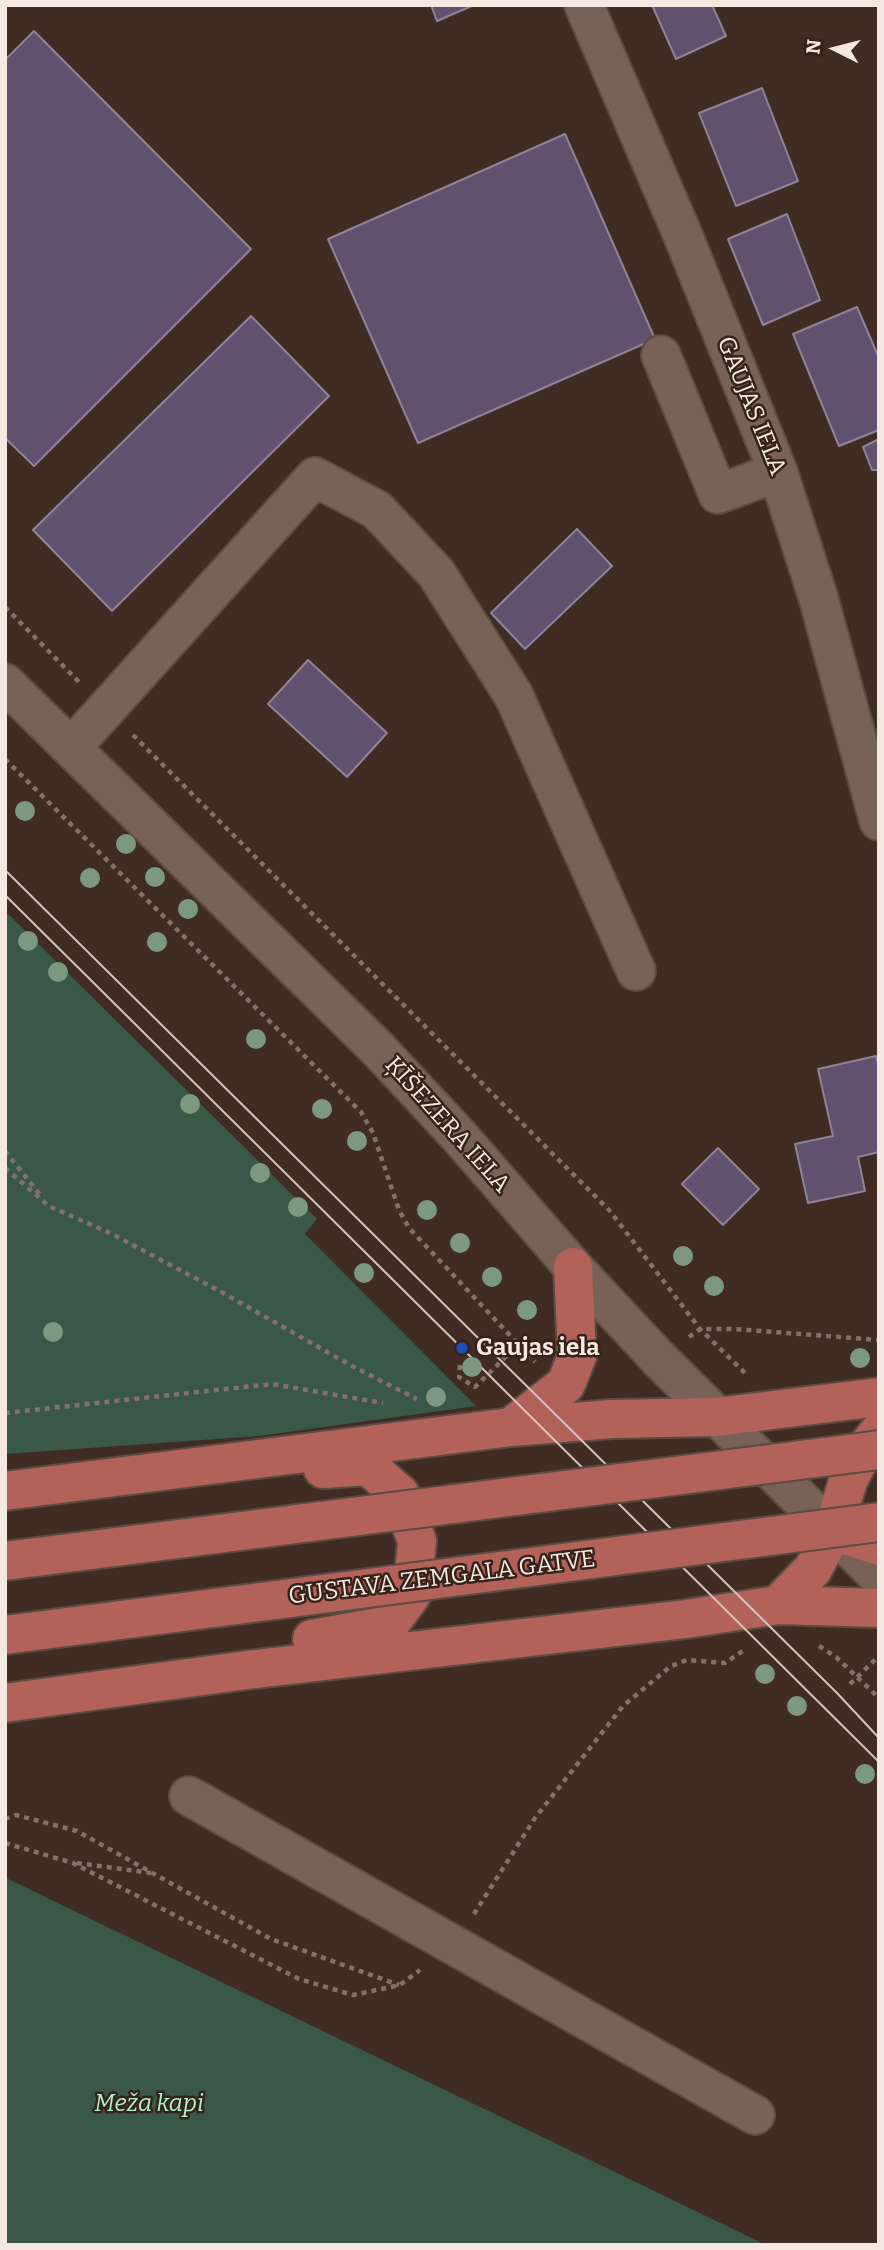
<!DOCTYPE html>
<html>
<head>
<meta charset="utf-8">
<style>
  body { margin:0 }
  #map { position:relative; width:884px; height:2250px; overflow:hidden; background:#402c22; font-family:Bitter,serif }
  canvas { display:block }
  .frame { position:absolute; inset:0; border:7px solid #f5e8e1; pointer-events:none }
  .north { position:absolute; left:800px; top:14px; width:70px; height:70px; -webkit-text-stroke:5px #352218; paint-order:stroke; rotate:276deg; font-size:19px; font-weight:700; line-height:28px; text-align:center; color:#f5e8e1 }
  .north::after { content:''; display:block; margin:auto; width:24px; height:32px; background:#f5e8e1; clip-path:polygon(50% 0,100% 100%,50% 72%,0 100%) }
</style>
</head>
<body>
<div id="map">
<canvas width="884" height="2250"></canvas>
<div class="frame"></div>
<div class="north">N</div>
</div>
<script>
const ctx = document.querySelector('canvas').getContext('2d');
ctx.lineJoin = 'round';
function fill(path, color) { ctx.fillStyle = color; ctx.fill(path, 'evenodd'); }
const shape = rows => new Path2D(rows.map(r => 'M' + r).join(''));
function strokePath(path, color, width, dash) { ctx.strokeStyle = color; ctx.lineWidth = width; ctx.lineCap = dash ? 'butt' : 'round'; ctx.setLineDash(dash || []); ctx.stroke(path); }
function write(font, color, halo, rows, align = 'center') {
  ctx.font = font + ' Bitter,serif'; ctx.lineWidth = 5; ctx.setLineDash([]); ctx.textBaseline = 'middle'; ctx.strokeStyle = halo; ctx.fillStyle = color; for (const [text, x, y, turn = 0] of rows) {
    ctx.save(); ctx.translate(x, y); ctx.rotate((+turn || 0) * Math.PI / 180); ctx.textAlign = isNaN(turn) ? turn : align; if (halo) ctx.strokeText(text, 0, 0); ctx.fillText(text, 0, 0); ctx.restore();
  }
}
fill(shape([
  [5,911,317,1219,305,1234,476,1406,259,1436,5,1454],
  [5,1878,6,1878,766,2245,5,2245]
]), '#395848');
const building = shape([
  [431,5,474,5,437,21,431,5],
  [652,5,712,5,726,36,676,59,652,5],
  [34,31,251,249,34,466,5,438,5,60,34,31],
  [762,88,798,181,736,206,699,113,762,88],
  [565,134,655,339,418,443,328,239,565,134],
  [787,214,820,300,763,325,728,239,787,214],
  [857,307,879,358,879,430,839,446,793,334,857,307],
  [251,316,329,396,112,611,33,530,251,316],
  [879,439,879,470,872,470,863,447,879,439],
  [577,529,612,566,525,649,491,613,577,529],
  [308,660,387,733,347,777,268,704,308,660],
  [876,1056,879,1068,879,1152,858,1157,865,1191,808,1203,795,1144,833,1136,818,1069,876,1056],
  [718,1148,759,1189,723,1225,682,1184,718,1148]
]);
fill(building, '#61516f');
strokePath(building, '#8e8399', 2);
const minor = shape([
  [584,5,684,238,778,472,819,600,879,821],
  [661,355,718,494,778,472],
  [5,683,378,1049,459,1136,573,1267,658,1358,879,1577],
  [71,748,315,477,377,510,436,573,514,696,636,971],
  [189,1796,755,2115]
]);
const major = shape([
  [511,1427,566,1384,577,1356,573,1267],
  [5,1491,511,1427,612,1419,716,1417,879,1397],
  [833,1531,879,1546],
  [778,1605,813,1569,833,1531,848,1481,862,1453,879,1432],
  [312,1639,389,1625,412,1594,417,1541,400,1494,368,1466,323,1469],
  [5,1703,247,1670,686,1619,778,1605,879,1608]
]);
strokePath(minor, '#5c4b43', 42);
strokePath(major, '#5c4b43', 42);
strokePath(shape([
  [5,607,79,682],
  [133,735,610,1211,700,1329,746,1374],
  [5,759,361,1112,373,1133,399,1210,409,1228,535,1362],
  [5,1151,42,1197],
  [5,1168,49,1206,112,1234,225,1294,352,1366,417,1399],
  [689,1337,700,1329,734,1329,879,1340],
  [460,1365,459,1377,475,1387,520,1343],
  [5,1413,272,1384,383,1403],
  [819,1646,836,1657,879,1698],
  [850,1684,879,1656],
  [5,1819,16,1815,77,1831,271,1939,399,1985],
  [5,1843,73,1863,299,1979,353,1995,400,1985,420,1970],
  [77,1863,151,1873],
  [474,1914,535,1818,623,1706,671,1666,687,1660,725,1663,744,1650]
]), '#827168', 4.5, [5, 5]);
strokePath(minor, '#786156', 38);
strokePath(major, '#b26259', 38);
strokePath(shape([
  [5,870,837,1693,879,1738],
  [5,895,879,1762]
]), '#d1c2bb', 2);
const majorBridge = shape([
  [5,1561,879,1450],
  [5,1635,879,1522]
]);
strokePath(majorBridge, '#5c4b43', 42, []);
strokePath(majorBridge, '#b26259', 38);
ctx.fillStyle = '#7c9881';
for (const [x, y] of [
  [25,811],
  [126,844],
  [155,877],
  [90,878],
  [188,909],
  [28,941],
  [157,942],
  [58,972],
  [256,1039],
  [190,1104],
  [322,1109],
  [357,1141],
  [260,1173],
  [298,1207],
  [427,1210],
  [460,1243],
  [683,1256],
  [364,1273],
  [492,1277],
  [714,1286],
  [527,1310],
  [53,1332],
  [860,1358],
  [472,1367],
  [436,1397],
  [765,1674],
  [797,1706],
  [865,1774]
]) { ctx.beginPath(); ctx.arc(x, y, 10, 0, 2 * Math.PI); ctx.fill(); }
for (const [x, y, r, color] of [
  [462,1348,7,"#1a4fb4"]
]) { const dot = new Path2D(); dot.arc(x, y, r, 0, 2 * Math.PI); ctx.fillStyle = color; ctx.fill(dot); strokePath(dot, '#352218', 2.5); }
write('24px', '#f5e8e1', '#352218', [
  ["GAUJAS IELA",751,406,68],
  ["ĶĪŠEZERA IELA",447,1125,48],
  ["GUSTAVA ZEMGALA GATVE",442,1578,-7]
]);
write('bold 24px', '#f5e8e1', '#352218', [
  ["Gaujas iela",476,1348]
], 'left');
write('italic 24px', '#aef0cf', '#352218', [
  ["Meža kapi",149,2104]
]);
</script>
</body>
</html>
